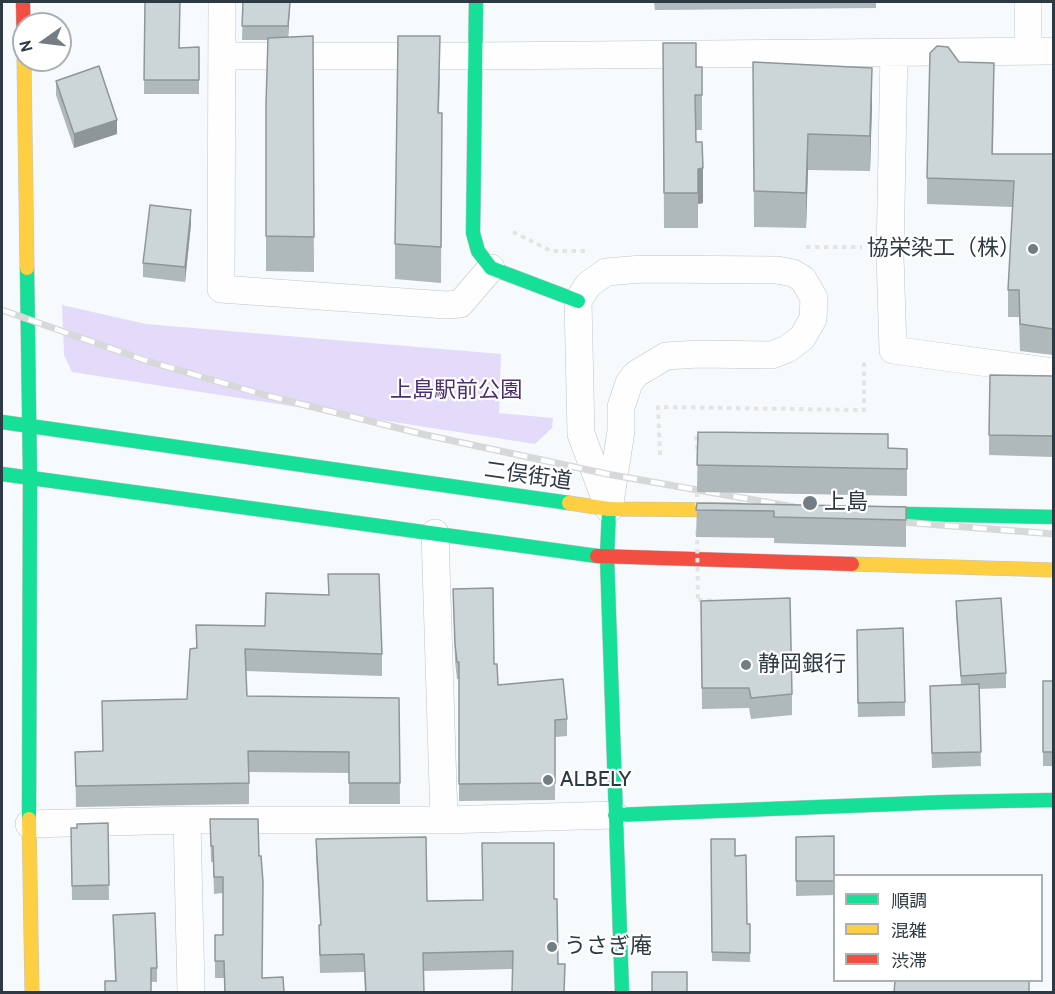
<!DOCTYPE html>
<html>
<head>
<meta charset="utf-8">
<style>
  body { margin:0 }
  #map { position:relative; width:1055px; height:994px; overflow:hidden; background:#f7fafc; font-family:Cabin,"Noto Sans JP",sans-serif }
  canvas { display:block }
  .frame { position:absolute; inset:0; border:3px solid #2d3a43; pointer-events:none }
  .legend { position:absolute; left:833px; top:874px; width:210px; height:108px; box-sizing:border-box; background:#fff; border:2px solid #abb0b4; margin:0; padding:8px 10px; list-style:none; font-size:18px; color:#2d3a43 }
  .legend li { display:flex; align-items:center; gap:12px; height:30px }
  .legend b { width:30px; border:2px solid #abb0b4 }
  .north { position:absolute; left:12px; top:12px; width:60px; height:60px; box-sizing:border-box; background:#fff; border:2px solid #abb0b4; border-radius:50%; rotate:256deg; font-size:16px; font-weight:700; line-height:24px; text-align:center; color:#2d3a43 }
  .north::after { content:''; display:block; margin:auto; width:21px; height:27px; background:#747d84; clip-path:polygon(50% 0,100% 100%,50% 72%,0 100%) }
</style>
</head>
<body>
<div id="map">
<canvas width="1055" height="994"></canvas>
<div class="frame"></div>
<ul class="legend">
<li><b style="height:8px;background:#16e098"></b>順調</li>
<li><b style="height:8px;background:#ffcf43"></b>混雑</li>
<li><b style="height:8px;background:#f24e42"></b>渋滞</li>
</ul>
<div class="north">N</div>
</div>
<script>
const ctx = document.querySelector('canvas').getContext('2d');
ctx.lineJoin = 'round';
function fill(path, color) { ctx.fillStyle = color; ctx.fill(path, 'evenodd'); }
const shape = rows => new Path2D(rows.map(r => 'M' + r).join(''));
function strokePath(path, color, width, dash) { ctx.strokeStyle = color; ctx.lineWidth = width; ctx.lineCap = dash ? 'butt' : 'round'; ctx.setLineDash(dash || []); ctx.stroke(path); }
function write(font, color, halo, rows, align = 'center') {
  ctx.font = font + ' Cabin,"Noto Sans JP",sans-serif'; ctx.lineWidth = 4.5; ctx.setLineDash([]); ctx.textBaseline = 'middle'; ctx.strokeStyle = halo; ctx.fillStyle = color; for (const [text, x, y, turn = 0] of rows) {
    ctx.save(); ctx.translate(x, y); ctx.rotate((+turn || 0) * Math.PI / 180); ctx.textAlign = isNaN(turn) ? turn : align; if (halo) ctx.strokeText(text, 0, 0); ctx.fillText(text, 0, 0); ctx.restore();
  }
}
fill(shape([
  [62,305,146,324,501,354,499,413,553,418,552,428,535,444,72,372,64,355]
]), '#e4dbfa');
const street = shape([
  [222,2,221,289,446,305,460,304,491,268],
  [1028,2,1028,51],
  [894,52,890,256,893,350,1054,372],
  [222,56,476,56,1054,51],
  [642,269,777,270,793,273,803,279,814,298,813,319,802,338,787,349,772,355,699,354,666,356,636,374,629,383,621,407,621,431,609,509,581,434,578,301,588,285,606,272,642,269],
  [435,533,444,820],
  [187,820,191,992],
  [29,824,187,820,444,820,615,815]
]);
const fast = shape([
  [476,2,473,233,478,251,491,268,578,301],
  [27,268,30,478,29,819],
  [2,422,569,503],
  [2,474,597,556],
  [609,509,607,557,622,992],
  [860,513,1054,517],
  [615,815,947,802,1054,800]
]);
const slow = shape([
  [24,60,27,268],
  [569,503,609,509,740,510],
  [852,564,1054,570],
  [29,819,32,992]
]);
const jam = shape([
  [23,2,24,56],
  [597,556,852,564]
]);
strokePath(street, '#bdc4c9', 28);
strokePath(fast, '#bdc4c9', 15);
strokePath(slow, '#bdc4c9', 15);
strokePath(jam, '#bdc4c9', 15);
strokePath(shape([
  [513,232,551,251,586,251],
  [806,247,862,247],
  [660,455,658,407,864,410,864,359],
  [698,600,716,601]
]), '#e3e4e5', 4, [4.5, 4.5]);
strokePath(street, '#fefeff', 27);
strokePath(fast, '#16e098', 14);
strokePath(slow, '#ffcf43', 14);
strokePath(jam, '#f24e42', 14);
const rail = shape([
  [2,310,144,360,261,394,426,435,607,474,794,507],
  [889,521,1054,534]
]);
strokePath(rail, '#d7d8d9', 7);
strokePath(rail, '#fff', 4.5, [14]);
strokePath(shape([
  [696,436,698,455],
  [697,506,697,489],
  [697,531,698,600]
]), '#e3e4e5', 4, [4.5, 4.5]);
fill(shape([
  [145,2,179,48,199,47,199,94,144,94],
  [243,2,290,2,288,37,313,36,314,272,266,271,266,104,268,40,242,40],
  [654,2,876,2,876,8,655,10],
  [663,43,696,67,702,95,702,130,696,130,696,142,703,203,698,204,698,228,664,228],
  [753,62,872,104,870,171,808,170,806,228,754,227],
  [959,62,994,89,993,154,1053,154,1053,355,1020,351,1019,317,1008,317,1008,290,1013,207,927,204,927,178],
  [440,72,439,113,442,113,441,283,395,279,395,244],
  [56,81,117,134,74,148,56,95],
  [191,224,185,282,143,277,143,263],
  [1053,376,1053,457,989,455,989,435],
  [698,432,888,448,907,449,907,496,697,492],
  [697,503,906,507,906,547,774,543,774,538,696,537],
  [453,589,494,664,498,685,567,719,567,736,555,737,555,800,459,801,459,679,457,679,455,661],
  [701,601,792,694,792,715,751,719,749,708,702,709],
  [956,601,1006,673,1006,688,979,689,981,766,932,768,930,700,961,685,956,615],
  [196,625,382,654,382,676,246,671,247,696,399,698,400,804,349,804,349,773,249,772,249,804,76,807,75,752,103,751,187,699,196,648],
  [857,630,905,702,905,716,858,717],
  [1043,681,1053,681,1053,766,1043,766],
  [210,819,262,978,284,993,225,993,224,978,215,978,215,935,223,935,223,893,214,894,213,862,211,862],
  [108,823,109,900,72,900,71,828],
  [834,836,834,895,796,896,796,837],
  [316,839,427,901,483,900,554,843,513,969,424,971,424,993,365,993,364,972,320,973,319,943,319,925,320,925,316,857],
  [711,839,735,856,747,924,750,924,750,962,712,961],
  [113,915,157,968,157,982,115,981]
]), '#afb8ba');
fill(shape([
  [290,2,288,40,288,26],
  [872,68,872,104,870,171,870,136],
  [117,120,117,134,74,148,74,134],
  [808,134,808,170,806,228,806,193],
  [703,168,703,203,698,204,698,169],
  [191,210,191,224,185,282,185,267]
]), '#8f9697');
const building = shape([
  [145,2,180,2,179,48,199,47,199,80,144,80,145,2],
  [243,2,290,2,288,26,242,26,243,2],
  [313,36,314,237,266,236,266,104,268,38,313,36],
  [398,36,440,36,438,113,442,113,441,247,395,244,398,36],
  [663,43,696,43,696,67,702,67,702,95,695,95,696,142,702,142,703,168,698,169,698,193,664,193,663,43],
  [937,46,948,47,959,62,994,63,992,154,1053,154,1053,329,1020,324,1019,290,1008,290,1014,181,927,178,930,53,937,46],
  [753,62,872,68,870,136,808,134,806,193,754,191,753,62],
  [99,66,117,120,74,134,56,81,99,66],
  [150,205,191,210,185,267,143,263,150,205],
  [990,375,1053,376,1053,436,989,435,990,375],
  [698,432,888,434,888,448,907,449,907,469,697,465,698,432],
  [697,503,906,507,906,520,774,517,774,511,696,510,697,503],
  [328,574,379,574,382,654,245,649,247,696,399,698,400,783,349,783,349,752,248,751,249,783,76,786,75,752,103,751,102,701,187,699,190,649,197,648,196,625,265,626,266,593,329,595,328,574],
  [493,588,494,664,497,664,498,685,563,679,567,719,555,720,555,783,459,784,459,662,457,662,455,644,453,589,493,588],
  [790,598,792,694,751,698,749,688,702,688,701,601,790,598],
  [1001,598,1006,673,961,676,956,601,1001,598],
  [903,628,905,702,858,703,857,630,903,628],
  [1043,681,1053,681,1053,752,1043,752,1043,681],
  [979,684,981,752,932,753,930,686,979,684],
  [210,819,258,819,259,856,261,856,263,882,262,978,283,977,284,993,225,993,224,961,215,961,215,935,223,935,223,877,214,877,213,846,211,846,210,819],
  [108,823,109,885,72,886,71,828,77,828,77,824,108,823],
  [834,836,834,881,796,881,796,837,834,836],
  [426,837,427,901,483,900,482,843,554,843,554,899,557,899,558,964,565,964,564,993,512,993,513,951,423,953,424,993,366,993,364,954,320,955,319,925,321,925,316,839,426,837],
  [711,839,735,839,735,856,746,855,747,924,750,924,750,953,712,952,711,839],
  [155,913,157,968,151,968,151,993,105,993,105,981,116,981,113,915,155,913],
  [652,972,687,972,687,993,652,993,652,972],
  [895,981,1029,981,1029,993,894,993,895,981]
]);
fill(building, '#ccd6d8');
strokePath(building, '#8f9697', 1.5);
for (const [x, y, r, color] of [
  [1033,249,6,"#747d84"],
  [810,503,8,"#747d84"],
  [746,665,6,"#747d84"],
  [548,780,6,"#747d84"],
  [552,947,6,"#747d84"]
]) { const dot = new Path2D(); dot.arc(x, y, r, 0, 2 * Math.PI); ctx.fillStyle = color; ctx.fill(dot); strokePath(dot, '#fff', 2); }
write('22px', '#2d3a43', '#fff', [
  ["協栄染工（株）",1021,249,"right"],
  ["上島",824,503],
  ["静岡銀行",758,665],
  ["ALBELY",560,780],
  ["うさぎ庵",564,947]
], 'left');
write('22px', '#4b2f72', '#fff', [
  ["上島駅前公園",456,391]
]);
write('22px', '#2d3a43', '#fff', [
  ["二俣街道",528,476,8]
]);
</script>
</body>
</html>
